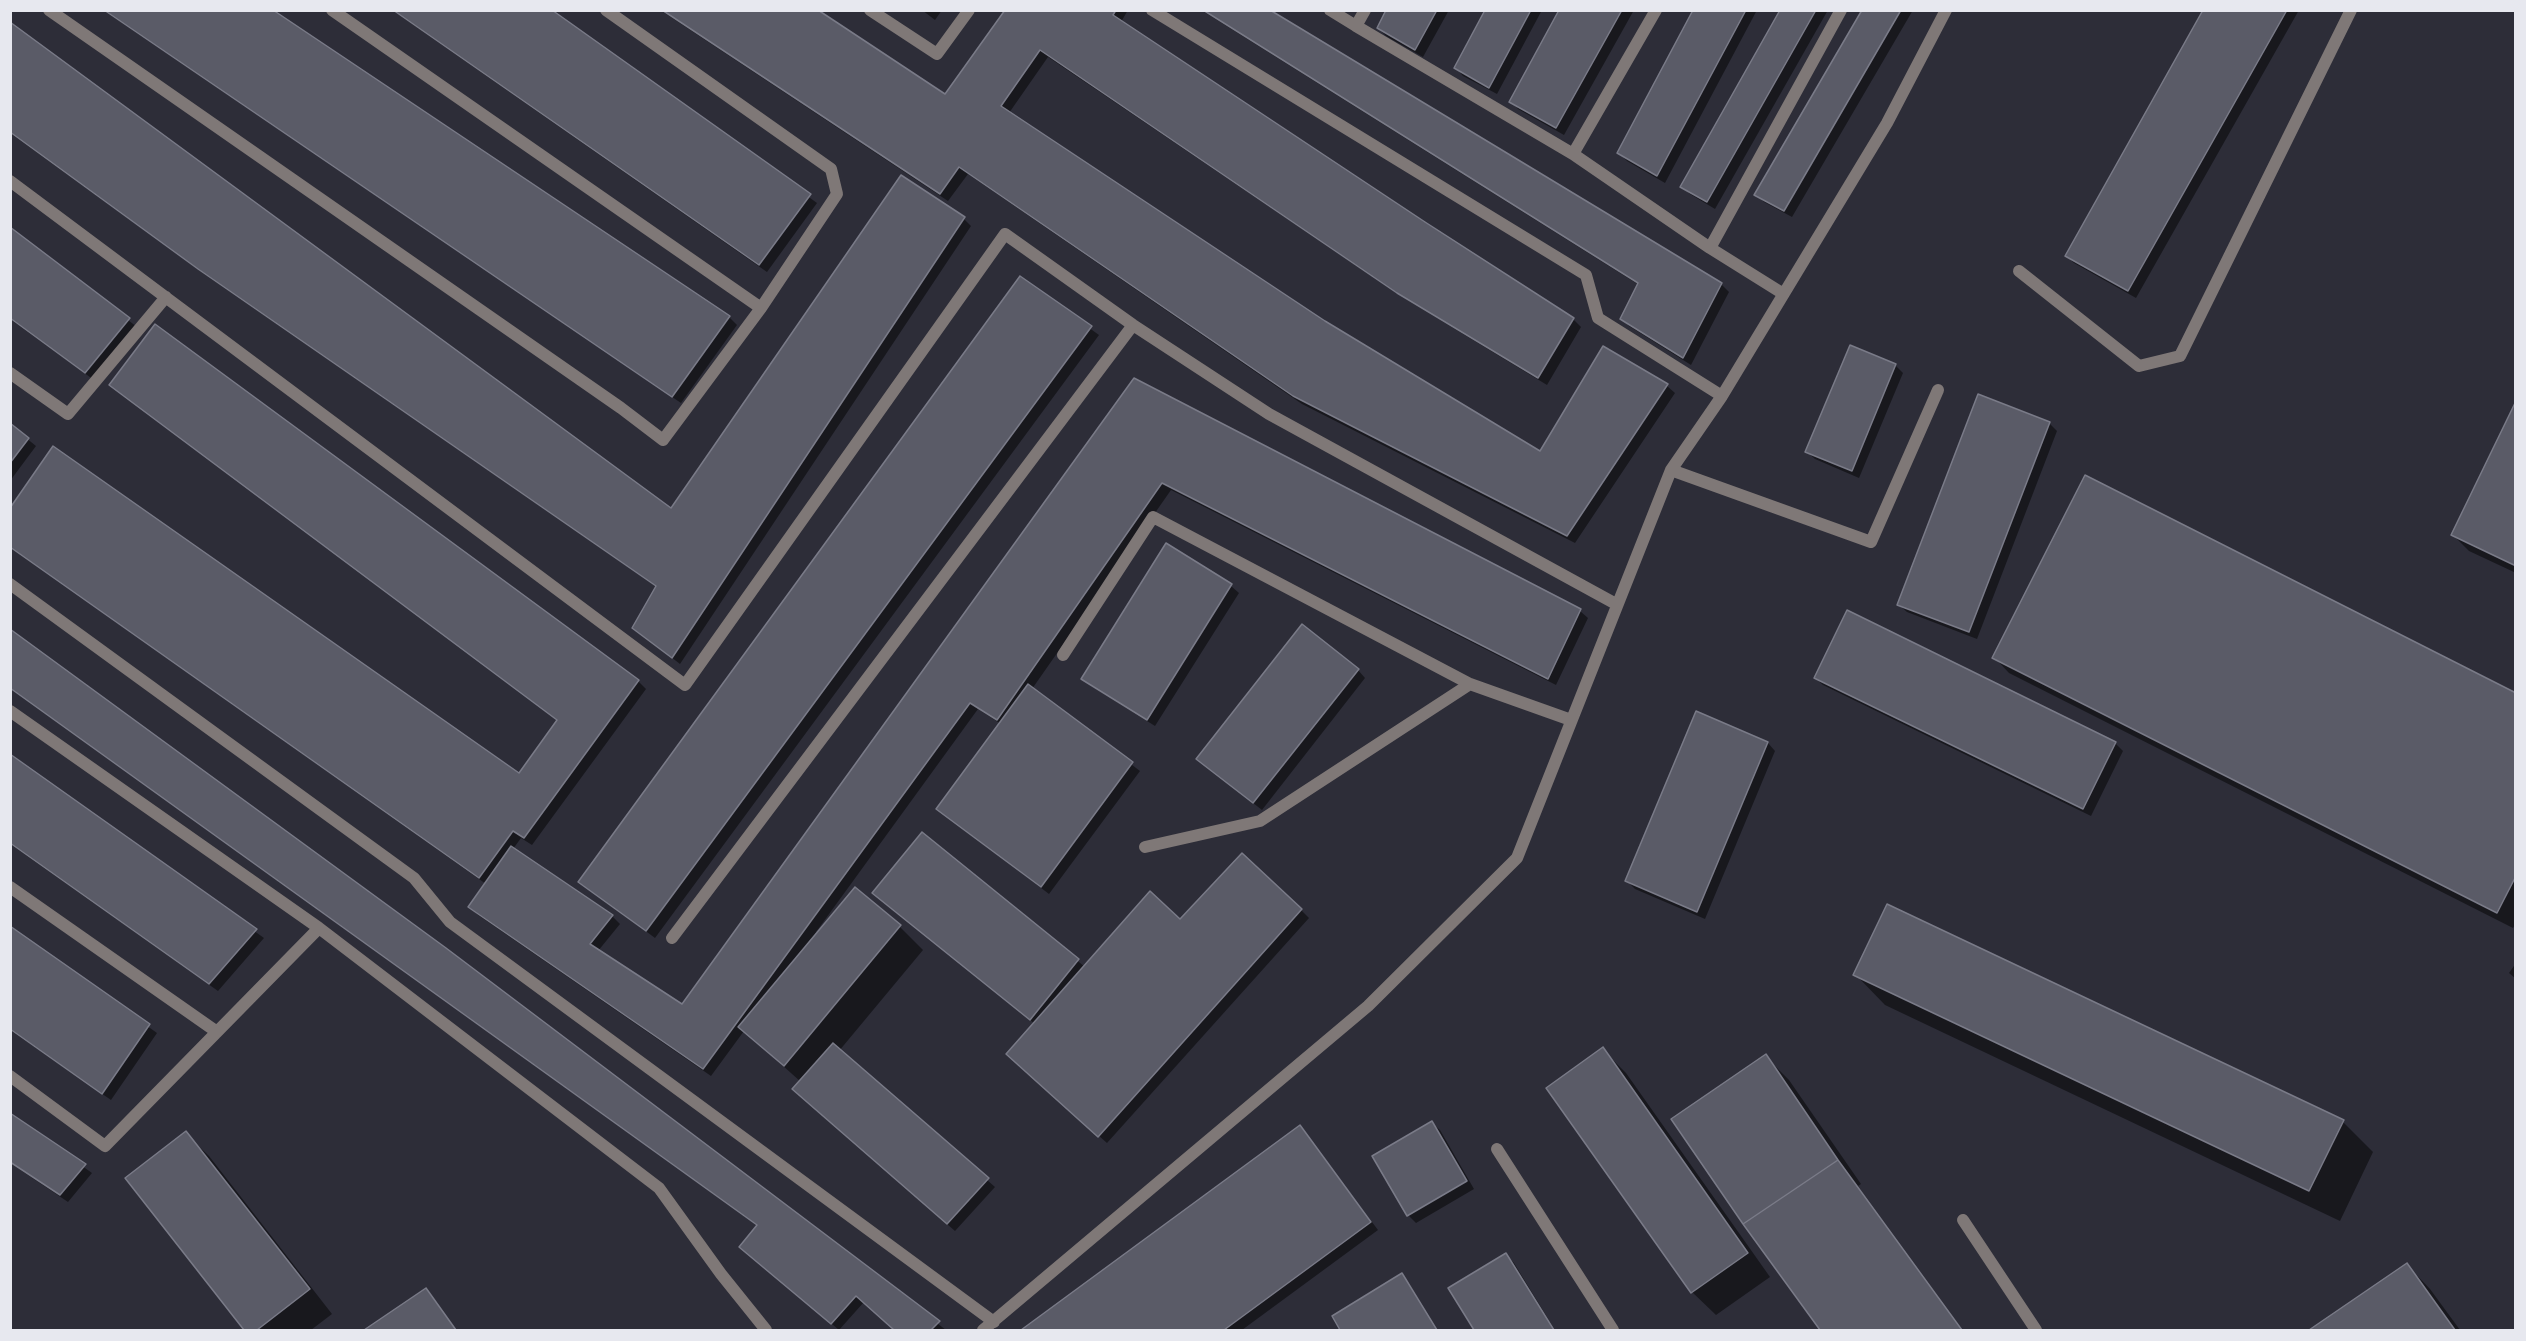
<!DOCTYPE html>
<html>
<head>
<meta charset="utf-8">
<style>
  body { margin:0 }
  #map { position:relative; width:2526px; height:1341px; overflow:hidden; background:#2d2d38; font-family:"PT Sans Narrow",sans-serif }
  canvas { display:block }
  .frame { position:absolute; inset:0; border:12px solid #e7e8ef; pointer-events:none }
</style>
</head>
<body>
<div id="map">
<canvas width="2526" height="1341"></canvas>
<div class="frame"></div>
</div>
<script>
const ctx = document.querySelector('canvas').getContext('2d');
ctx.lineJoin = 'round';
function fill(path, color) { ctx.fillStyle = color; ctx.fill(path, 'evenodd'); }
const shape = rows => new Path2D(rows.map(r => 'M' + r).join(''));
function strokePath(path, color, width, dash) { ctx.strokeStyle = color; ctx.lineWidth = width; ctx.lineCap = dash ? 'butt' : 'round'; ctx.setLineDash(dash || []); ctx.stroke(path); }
fill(shape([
  [103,10,271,10,729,317,737,325,681,403],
  [392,10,550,10,817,203,767,272],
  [660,10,815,10,945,96,1006,10,1128,10,1121,22,1424,224,1573,319,1581,327,1547,385,1407,300,1048,57,1009,113,1324,322,1541,453,1604,348,1667,386,1675,393,1575,543,1302,404,968,174,948,201],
  [922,10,942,10,935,20],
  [1201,10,1268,10,1721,284,1729,292,1691,365,1629,326,1622,319,1639,285],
  [1388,10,1449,10,1423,57,1386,36,1378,28],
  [1487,10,1542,10,1497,94,1463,76,1456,68],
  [1561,10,1634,10,1564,135,1518,109,1511,101],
  [1695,10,1757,10,1665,183,1627,161,1619,153],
  [1782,10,1828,10,1715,209,1690,194,1682,187],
  [1864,10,1913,10,1792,217,1764,202,1756,194],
  [2205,10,2299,10,2136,298,2074,263,2066,256],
  [10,24,672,510,964,219,971,226,680,664,634,628,657,587,207,276,10,133],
  [10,229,137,327,94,380,10,319],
  [1020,278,1099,335,655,938,580,882],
  [1895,365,1903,373,1859,478,1815,459,1807,452],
  [1135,380,1580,611,1588,618,1556,685,1171,490,1032,689,1140,771,1049,894,938,809,1001,724,978,709,816,932,900,927,923,950,839,1051,995,1187,955,1231,801,1097,801,1082,744,1031,711,1076,478,915,470,907,486,884,10,547,10,511,519,775,558,721,111,385,638,681,646,689,532,845,521,838,513,849,612,916,620,924,598,951,683,1006],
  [2516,404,2516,573,2469,551,2453,535],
  [2049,423,2057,431,1977,639,1907,612,1899,605],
  [10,425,36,446,10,481],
  [1167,545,1231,586,1239,593,1155,726,1091,686,1083,678],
  [10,631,445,949,946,1330,895,1330,864,1302,839,1330,747,1251,758,1226,10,688],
  [1994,657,2516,694,2516,923,2513,928,2009,673],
  [1358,670,1365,678,1262,810,1206,766],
  [1815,678,2115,743,2123,751,2091,816,1823,685],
  [1697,713,1768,743,1775,751,1705,919,1635,889,1627,881],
  [10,756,264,938,218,991,10,844],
  [922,834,1085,967,1180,921,1301,910,1309,918,1107,1143,1015,1062,1035,1024,882,900],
  [10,928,157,1033,111,1100,10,1030],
  [2516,963,2516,979,2509,973],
  [1855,974,2343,1122,2373,1152,2340,1221,1885,1005],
  [1602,1049,1626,1073,1770,1277,1716,1315,1692,1292],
  [1765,1056,1789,1080,1861,1184,1858,1186,1963,1330,1822,1330,1745,1223],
  [10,1115,92,1173,68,1202,10,1163],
  [1432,1123,1440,1130,1474,1189,1416,1223,1408,1215],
  [1300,1127,1378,1230,1242,1330,1024,1330],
  [185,1133,209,1156,332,1314,311,1330,246,1330,127,1178],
  [1506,1255,1514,1263,1555,1330,1476,1330,1450,1289],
  [2407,1265,2430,1289,2460,1330,2312,1330],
  [1401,1275,1409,1283,1438,1330,1342,1330,1334,1317],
  [425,1290,456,1330,367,1330]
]), '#0007');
const building = shape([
  [104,10,273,10,730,316,672,397,104,10],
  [393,10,552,10,811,194,759,265,393,10],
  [662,10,818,10,945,94,1005,10,1116,10,1113,15,1425,222,1574,318,1538,378,1397,293,1040,50,1001,106,1325,321,1540,451,1603,346,1668,384,1567,536,1293,396,959,167,940,194,662,10],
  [1203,10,1270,10,1722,283,1683,358,1620,319,1638,283,1203,10],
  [1386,10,1437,10,1415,50,1377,28,1386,10],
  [1485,10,1531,10,1489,88,1454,68,1485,10],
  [1559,10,1622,10,1556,128,1509,102,1559,10],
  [1693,10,1746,10,1657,176,1617,153,1693,10],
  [1780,10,1816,10,1707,202,1680,187,1780,10],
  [1862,10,1901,10,1784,211,1754,195,1862,10],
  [2203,10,2287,10,2128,291,2065,256,2203,10],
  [10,22,671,508,901,175,965,217,672,658,632,628,656,586,198,269,10,132,10,22],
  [10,227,130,318,85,373,10,318,10,227],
  [1020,276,1092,326,646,931,578,882,1020,276],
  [155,324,639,680,524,838,513,831,479,878,10,547,10,508,53,446,519,773,557,720,109,385,155,324],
  [1850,345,1896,364,1852,471,1805,452,1850,345],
  [1134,378,1581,609,1548,679,1162,483,997,720,970,703,703,1069,468,907,511,846,613,915,590,944,682,1004,1134,378],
  [1978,394,2050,422,1969,632,1897,605,1978,394],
  [2516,401,2516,566,2451,535,2516,401],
  [10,423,29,438,10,463,10,423],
  [2085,475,2516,693,2516,876,2497,913,1992,658,2085,475],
  [1166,543,1232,584,1147,720,1081,679,1166,543],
  [1847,610,2116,742,2083,809,1814,678,1847,610],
  [1302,624,1359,669,1253,803,1196,759,1302,624],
  [10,629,446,948,940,1321,931,1330,894,1330,856,1296,831,1324,739,1247,757,1225,10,688,10,629],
  [1028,684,1133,762,1041,887,936,809,1028,684],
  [1696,711,1768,742,1697,912,1625,881,1696,711],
  [10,754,257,929,209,984,10,843,10,754],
  [922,832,1079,959,1030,1020,872,893,922,832],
  [1242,853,1302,909,1098,1137,1006,1054,1150,891,1180,919,1242,853],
  [855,887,901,925,784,1066,738,1027,855,887],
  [1887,904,2344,1120,2309,1191,1853,975,1887,904],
  [10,926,150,1024,102,1094,10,1029,10,926],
  [833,1043,989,1178,947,1224,792,1089,833,1043],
  [1603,1047,1748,1253,1691,1293,1546,1088,1603,1047],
  [1766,1054,1838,1160,1743,1224,1671,1119,1766,1054],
  [10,1113,86,1164,60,1195,10,1162,10,1113],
  [1432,1121,1467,1181,1407,1216,1372,1156,1432,1121],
  [1300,1125,1371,1222,1224,1330,1021,1330,1300,1125],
  [186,1131,310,1289,257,1330,244,1330,125,1178,186,1131],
  [1838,1160,1962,1330,1820,1330,1743,1224,1838,1160],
  [1506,1253,1554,1330,1474,1330,1448,1288,1506,1253],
  [2407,1263,2455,1330,2309,1330,2407,1263],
  [1402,1273,1437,1330,1340,1330,1332,1316,1402,1273],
  [426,1288,456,1330,364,1330,426,1288]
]);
fill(building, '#5a5b67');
strokePath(building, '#7a7b88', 1.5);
strokePath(shape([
  [49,10,621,408,663,440,761,308,837,194,831,169,606,10],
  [332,10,761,308],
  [870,10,937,54,969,10],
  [1152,10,1586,275,1598,318,1722,396],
  [1330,10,1356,26,1365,10],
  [1656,10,1573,154,1710,248,1782,293],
  [1356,26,1573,154],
  [10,181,685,685,1005,234,1133,325,1269,414,1616,604],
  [1710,248,1841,10],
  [2019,271,2139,366,2180,356,2351,10],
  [10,373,68,414,166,297],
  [1671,470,1871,542,1938,390],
  [10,584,414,878,450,922,994,1322],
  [1063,655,1153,517,1470,684],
  [10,711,319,928,105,1146,10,1076],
  [1145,847,1260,821,1470,684,1571,720],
  [10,887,217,1032],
  [319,928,659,1188,721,1274,766,1330],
  [672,938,1133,325],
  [1497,1149,1613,1330],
  [1963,1220,2036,1330],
  [983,1330,1368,1006,1517,858,1671,470,1722,396,1887,123,1946,10]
]), '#7f7877', 12);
</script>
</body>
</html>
